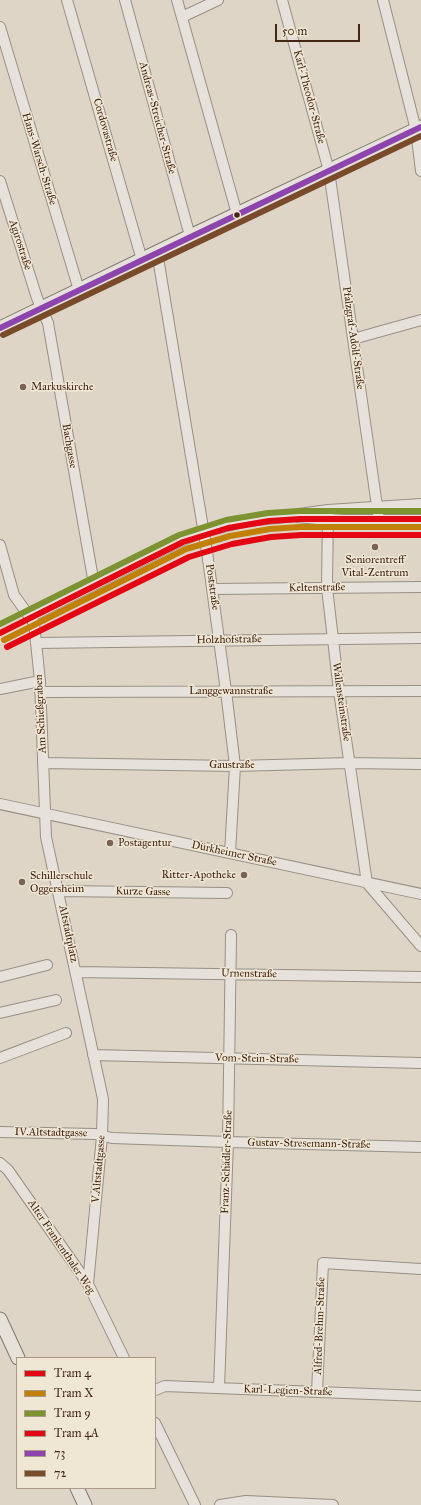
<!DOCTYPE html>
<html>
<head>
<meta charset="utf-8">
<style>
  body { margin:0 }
  #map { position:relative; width:421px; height:1505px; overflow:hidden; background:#ded5c7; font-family:"IM FELL Great Primer",serif }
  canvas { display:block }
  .legend { position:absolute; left:16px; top:1357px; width:140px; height:132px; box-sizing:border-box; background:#f0e6d4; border:1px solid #ab9988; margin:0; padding:5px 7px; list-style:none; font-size:12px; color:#442616 }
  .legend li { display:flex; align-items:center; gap:8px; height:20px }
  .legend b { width:20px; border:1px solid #ab9988 }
  .scale { position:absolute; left:275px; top:24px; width:85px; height:18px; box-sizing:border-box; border:2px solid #442616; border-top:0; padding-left:5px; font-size:12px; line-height:14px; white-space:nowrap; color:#442616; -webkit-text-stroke:3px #f0e6d4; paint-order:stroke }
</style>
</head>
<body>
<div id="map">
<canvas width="421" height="1505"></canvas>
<ul class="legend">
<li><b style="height:5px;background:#e30613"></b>Tram 4</li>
<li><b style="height:5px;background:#c18007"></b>Tram X</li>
<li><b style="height:5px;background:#7d9331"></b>Tram 9</li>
<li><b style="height:5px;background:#e30613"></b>Tram 4A</li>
<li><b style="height:5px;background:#8e44ad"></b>73</li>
<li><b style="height:5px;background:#7a4b2a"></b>72</li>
</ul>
<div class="scale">50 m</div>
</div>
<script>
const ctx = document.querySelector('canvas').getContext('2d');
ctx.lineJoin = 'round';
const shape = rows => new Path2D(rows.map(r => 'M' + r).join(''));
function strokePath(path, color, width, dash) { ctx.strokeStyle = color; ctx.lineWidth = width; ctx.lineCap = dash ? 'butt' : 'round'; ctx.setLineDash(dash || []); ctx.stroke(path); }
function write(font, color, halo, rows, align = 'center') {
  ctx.font = font + ' "IM FELL Great Primer",serif'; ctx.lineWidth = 3; ctx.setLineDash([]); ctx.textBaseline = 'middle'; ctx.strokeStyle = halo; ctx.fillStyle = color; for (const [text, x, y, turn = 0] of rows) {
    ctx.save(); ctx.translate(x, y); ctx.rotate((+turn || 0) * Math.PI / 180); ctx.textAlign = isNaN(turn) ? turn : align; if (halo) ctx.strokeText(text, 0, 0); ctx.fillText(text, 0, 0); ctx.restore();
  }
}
const street = shape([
  [67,0,142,260],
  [125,0,190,236],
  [177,0,237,214],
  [282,0,329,171,379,520],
  [383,0,416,130,421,171],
  [182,17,218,0],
  [0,27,79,290],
  [0,181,37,298,48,323,94,584],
  [157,252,207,552,226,691,235,766,230,853],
  [353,339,421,320],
  [328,510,327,588,339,691,367,883,421,946],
  [297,517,328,520,421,520],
  [0,545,14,595,34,623,40,681,46,837,103,1099,102,1136,88,1284],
  [212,589,421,587],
  [30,617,183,540,203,532,247,521,296,516,299,514,328,510,421,504],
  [37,643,421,638],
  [0,689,40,681],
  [40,692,421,691],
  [43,763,235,766,349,763,421,764],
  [0,804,421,894],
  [59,891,227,893],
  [76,972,421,977],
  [0,977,47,965],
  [0,1013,56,1000],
  [93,1055,421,1063],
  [0,1058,66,1033],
  [0,1132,95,1134,112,1138,228,1142,421,1147],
  [0,1163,8,1170,88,1284,124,1358],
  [219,1388,228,1142,231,935],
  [155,1390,165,1386,421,1396],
  [317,1392,323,1263,421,1269],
  [155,1423,195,1505],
  [220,1505,246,1501,333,1505]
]);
const secondary = shape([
  [0,328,190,236,421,127],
  [0,1319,18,1358],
  [77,1488,85,1505]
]);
strokePath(street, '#988f85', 12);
strokePath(secondary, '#81786e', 15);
strokePath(street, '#e6e1da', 10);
strokePath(secondary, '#e6e1da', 13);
strokePath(shape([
  [0,328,421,127]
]), '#8e44ad', 6);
strokePath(shape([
  [3,335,421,136]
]), '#7a4b2a', 6);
strokePath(shape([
  [0,633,183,542,228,528,269,521,300,519,421,519]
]), '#e30613', 6);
strokePath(shape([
  [4,640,186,549,230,536,270,529,300,527,421,527]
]), '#c18007', 6);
strokePath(shape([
  [0,624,179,535,226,520,268,513,299,511,421,511]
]), '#7d9331', 6);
strokePath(shape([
  [7,647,189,557,232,544,271,537,301,535,421,535]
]), '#e30613', 6);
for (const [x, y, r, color] of [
  [237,215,3.5,"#442616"],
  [23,387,4,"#7a6354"],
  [375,547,4,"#7a6354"],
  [110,843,4,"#7a6354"],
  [244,875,4,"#7a6354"],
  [22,882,4,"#7a6354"]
]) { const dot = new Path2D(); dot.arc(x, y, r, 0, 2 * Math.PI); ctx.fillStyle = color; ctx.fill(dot); strokePath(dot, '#f0e6d4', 1.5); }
write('11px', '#442616', '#f0e6d4', [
  ["Karl-Theodor-Straße",309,97,75],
  ["Andreas-Streicher-Straße",157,118,75],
  ["Cordovastraße",105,130,74],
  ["Hans-Warsch-Straße",39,159,73],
  ["Agirostraße",20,245,72],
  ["Pfalzgraf-Adolf-Straße",353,338,82],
  ["Bachgasse",69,446,80],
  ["Poststraße",212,587,82],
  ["Keltenstraße",317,588,-1],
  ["Holzhofstraße",229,640,-1],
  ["Langgewannstraße",231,691],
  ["Wallensteinstraße",341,702,82],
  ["Am Schießgraben",41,714,-93],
  ["Gaustraße",232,765],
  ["Dürkheimer Straße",234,854,12],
  ["Kurze Gasse",143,892,1],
  ["Altstadtplatz",68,934,78],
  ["Urnenstraße",249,974,1],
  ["Vom-Stein-Straße",257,1059,1],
  ["IV.Altstadtgasse",51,1133,1],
  ["Gustav-Stresemann-Straße",309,1144,1],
  ["Franz-Schädler-Straße",227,1162,-88],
  ["V.Altstadtgasse",99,1169,-85],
  ["Alter Frankenthaler Weg",61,1247,56],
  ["Alfred-Brehm-Straße",320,1326,-88],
  ["Karl-Legien-Straße",288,1391,2]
]);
write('11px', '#442616', '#f0e6d4', [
  ["Markuskirche",31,387],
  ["Seniorentreff",375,560,"center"],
  ["Vital-Zentrum",375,573,"center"],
  ["Postagentur",118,843],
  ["Ritter-Apotheke",236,875,"right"],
  ["Schillerschule",30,876],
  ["Oggersheim",30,889]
], 'left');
</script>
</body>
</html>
